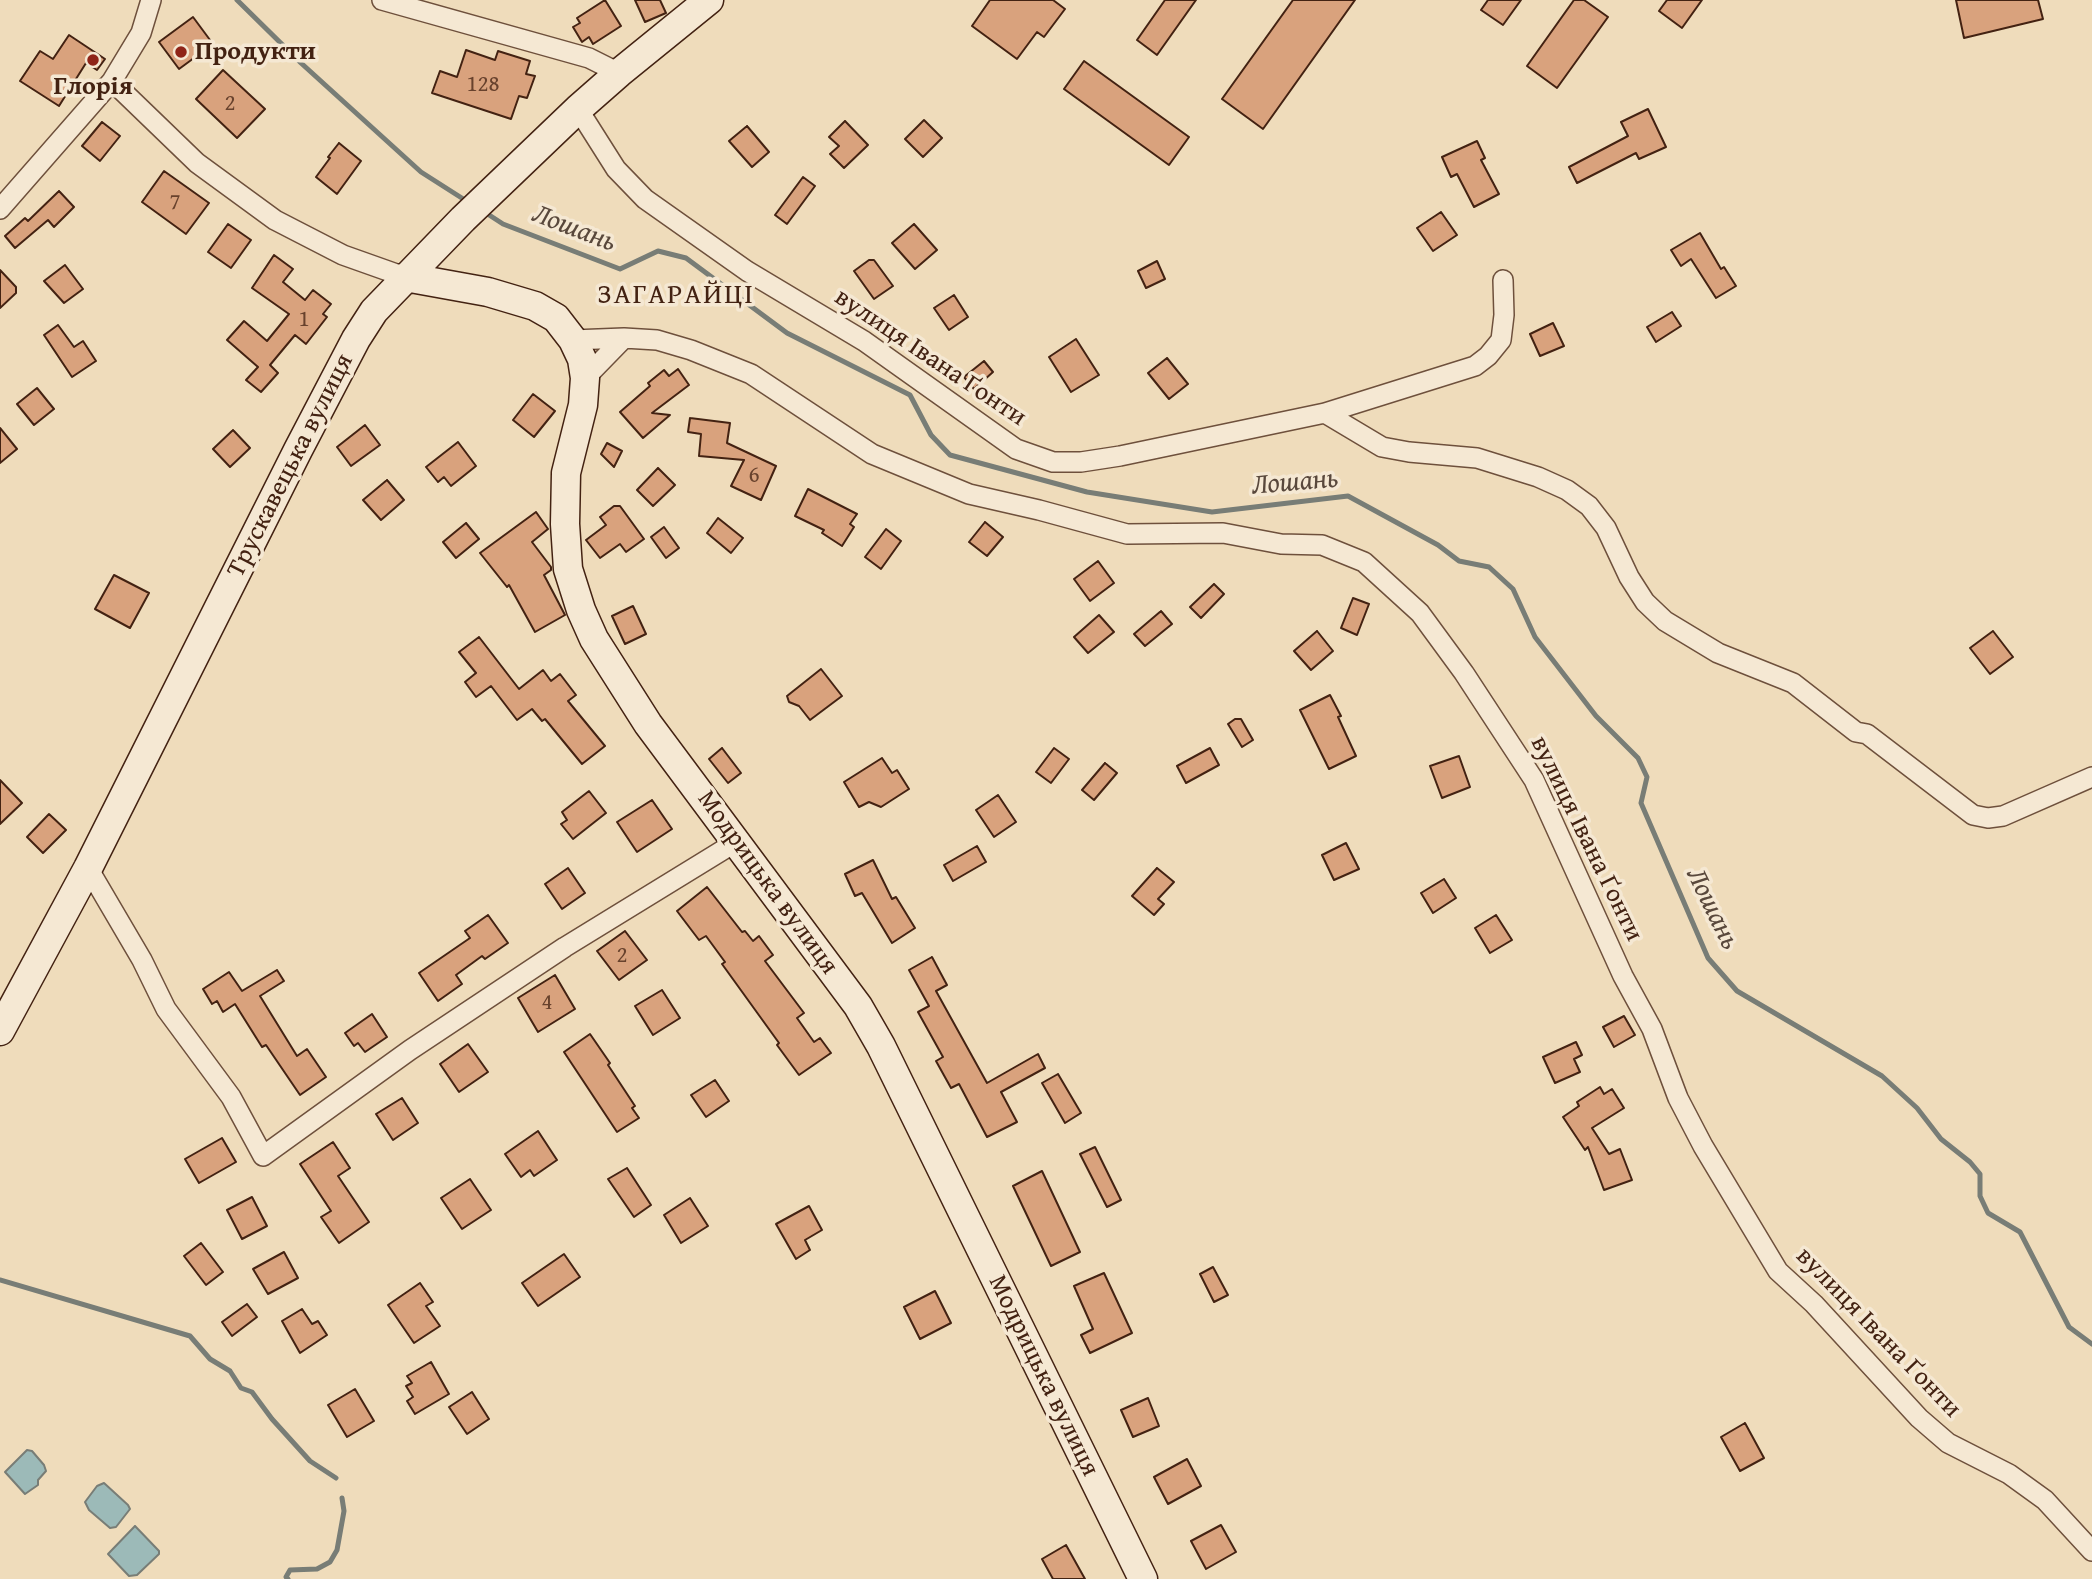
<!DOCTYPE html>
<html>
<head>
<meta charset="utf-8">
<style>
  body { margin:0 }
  canvas { display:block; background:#efdcbb }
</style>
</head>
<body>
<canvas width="2092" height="1579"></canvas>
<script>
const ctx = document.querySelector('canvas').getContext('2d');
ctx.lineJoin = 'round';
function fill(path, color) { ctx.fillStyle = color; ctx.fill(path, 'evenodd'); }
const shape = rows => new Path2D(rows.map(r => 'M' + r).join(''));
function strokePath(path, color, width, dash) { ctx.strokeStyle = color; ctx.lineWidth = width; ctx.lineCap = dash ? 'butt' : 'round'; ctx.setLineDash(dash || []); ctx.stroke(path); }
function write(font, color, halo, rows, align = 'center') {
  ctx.font = font + ' "Gentium Book Plus",serif'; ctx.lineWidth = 7; ctx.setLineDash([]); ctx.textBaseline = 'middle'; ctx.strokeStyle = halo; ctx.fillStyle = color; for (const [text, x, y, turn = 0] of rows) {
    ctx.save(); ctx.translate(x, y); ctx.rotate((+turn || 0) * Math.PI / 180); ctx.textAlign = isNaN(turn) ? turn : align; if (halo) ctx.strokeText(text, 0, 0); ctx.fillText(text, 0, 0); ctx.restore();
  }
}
const water = shape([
  [27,1450,32,1451,44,1465,46,1471,38,1480,38,1485,25,1494,5,1472,27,1450],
  [104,1483,128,1505,130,1509,116,1527,110,1528,89,1510,85,1502,97,1486,104,1483],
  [135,1526,159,1551,159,1554,137,1575,129,1576,108,1554,135,1526]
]);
fill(water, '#9cbab8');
strokePath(water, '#787d76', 2);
strokePath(shape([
  [237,0,301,63,421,172,468,202],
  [483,211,503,224,620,269,658,251,686,258,787,333,910,395,931,435,950,455,1087,492,1212,512,1348,496,1438,545,1459,561,1489,567,1513,589,1535,637,1596,716,1638,758,1647,777,1641,803,1708,958,1737,991,1882,1076,1917,1108,1941,1139,1970,1162,1980,1174,1980,1196,1988,1213,2020,1232,2069,1327,2092,1344],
  [0,1280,190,1336,210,1359,230,1371,241,1388,252,1392,272,1419,310,1461,336,1478],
  [288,1579,286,1577,290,1570,317,1569,330,1562,337,1550,344,1511,342,1498]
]), '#787d76', 5);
const building = shape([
  [605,0,621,26,593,44,589,37,582,42,573,27,580,23,577,18,605,0],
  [635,0,660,0,666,13,645,22,635,0],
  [990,0,1053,0,1065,9,1044,37,1037,32,1017,59,972,26,990,0],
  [1165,0,1196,0,1157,55,1137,40,1165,0],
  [1293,0,1355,0,1263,129,1222,99,1293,0],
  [1488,0,1521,0,1503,25,1481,10,1488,0],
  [1574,0,1584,0,1608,17,1557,88,1527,66,1574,0],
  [1667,0,1702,0,1682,28,1659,11,1667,0],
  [1956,0,2038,0,2043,19,1964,38,1956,0],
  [193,17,213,44,179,69,159,42,193,17],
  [69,35,105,59,97,70,86,63,59,106,20,81,40,51,53,59,69,35],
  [466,50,495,60,498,51,530,61,526,74,535,76,527,98,519,96,511,119,432,93,440,71,457,77,466,50],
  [1084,61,1189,137,1169,165,1064,89,1084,61],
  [223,70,265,109,237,138,196,99,223,70],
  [1648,109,1666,147,1639,159,1636,153,1577,183,1569,167,1628,136,1621,122,1648,109],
  [924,120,942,138,923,157,905,139,924,120],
  [845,121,868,145,844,168,830,154,839,146,829,137,845,121],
  [102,122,120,136,100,161,82,146,102,122],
  [747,126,769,152,752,167,729,141,747,126],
  [1477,141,1485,158,1481,160,1499,194,1474,207,1457,174,1451,177,1442,157,1477,141],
  [339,143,361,161,337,194,316,177,330,158,328,157,339,143],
  [164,171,209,203,186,234,142,202,164,171],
  [803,177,815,186,787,224,775,215,803,177],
  [59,191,74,207,54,227,48,220,15,248,5,236,25,218,28,221,59,191],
  [1441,212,1457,235,1433,251,1417,228,1441,212],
  [228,224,251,240,231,268,208,252,228,224],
  [914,224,937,250,915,269,892,243,914,224],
  [1700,233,1721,269,1724,267,1736,286,1716,298,1691,259,1681,266,1671,250,1700,233],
  [274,255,293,269,283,282,305,300,313,290,331,304,323,314,327,317,306,344,295,335,270,365,278,373,261,392,246,380,258,367,227,340,244,321,267,341,289,314,252,288,274,255],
  [869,260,874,260,893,286,874,299,854,271,869,260],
  [1157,261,1165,279,1146,288,1138,271,1157,261],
  [65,265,83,289,64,303,44,281,65,265],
  [0,270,16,287,16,293,0,308,0,270],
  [954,295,968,317,949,330,934,308,954,295],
  [1672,312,1681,326,1656,342,1647,327,1672,312],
  [1553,323,1564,346,1540,356,1530,334,1553,323],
  [58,325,74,347,83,341,96,361,72,377,44,335,58,325],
  [1076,339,1099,375,1071,392,1049,357,1076,339],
  [1167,358,1188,384,1169,399,1148,373,1167,358],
  [984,361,993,372,974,389,964,377,984,361],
  [678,369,689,385,652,413,670,415,643,438,620,412,650,386,648,383,664,370,669,376,678,369],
  [37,388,54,409,34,425,17,404,37,388],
  [533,394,555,411,534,437,513,420,533,394],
  [690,418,730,423,727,443,776,466,761,500,731,486,744,460,699,456,701,434,688,432,690,418],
  [365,425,380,445,351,466,337,447,365,425],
  [0,428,17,449,0,463,0,428],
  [233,430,250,448,230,467,213,449,233,430],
  [458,442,476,466,451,486,444,477,438,482,426,467,458,442],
  [607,443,622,451,614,467,601,454,607,443],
  [658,468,675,485,653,506,637,490,658,468],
  [387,480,404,500,381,520,363,500,387,480],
  [808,489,857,514,850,524,854,527,842,546,822,533,824,530,795,516,808,489],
  [614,506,620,506,644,539,626,552,620,544,600,558,586,540,606,525,600,517,614,506],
  [536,512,548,529,532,542,551,567,551,570,544,575,565,615,535,632,509,585,507,587,480,553,536,512],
  [718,518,743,538,731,553,707,533,718,518],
  [985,522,1003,537,987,556,969,542,985,522],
  [466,523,479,539,456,558,443,542,466,523],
  [664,527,679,548,666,558,651,537,664,527],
  [886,529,901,541,881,569,865,557,886,529],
  [1098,561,1114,583,1090,601,1074,579,1098,561],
  [114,575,149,593,130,628,95,609,114,575],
  [1214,584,1224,594,1201,618,1190,607,1214,584],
  [1353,598,1369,604,1357,635,1341,628,1353,598],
  [633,606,646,634,625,644,612,616,633,606],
  [1161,611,1172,624,1145,646,1134,634,1161,611],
  [1099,615,1114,632,1088,653,1074,637,1099,615],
  [1317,631,1333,651,1311,670,1294,651,1317,631],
  [1993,631,2013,657,1990,674,1970,648,1993,631],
  [479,637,519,689,543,670,551,681,560,674,576,695,568,701,605,746,582,764,545,719,542,721,532,709,517,720,491,686,476,697,465,682,476,673,459,652,479,637],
  [821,669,842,696,810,720,799,706,789,702,787,696,821,669],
  [1330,695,1341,716,1338,717,1356,756,1329,769,1300,710,1330,695],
  [1235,719,1241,719,1253,740,1242,747,1228,724,1235,719],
  [722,748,741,773,728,783,709,759,722,748],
  [1054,748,1069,759,1051,783,1036,772,1054,748],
  [1210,748,1219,765,1186,783,1177,766,1210,748],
  [1459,756,1470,787,1442,798,1430,766,1459,756],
  [882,758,892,773,897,770,909,789,881,807,869,802,859,807,844,782,882,758],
  [1105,763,1117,773,1094,800,1082,790,1105,763],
  [0,780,22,803,0,824,0,780],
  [589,791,606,813,573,839,561,824,567,820,562,812,589,791],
  [998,795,1016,822,994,837,976,810,998,795],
  [652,800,672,829,637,852,617,822,652,800],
  [49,814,66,830,43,853,27,837,49,814],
  [1346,843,1359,869,1334,880,1322,855,1346,843],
  [977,846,986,862,953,881,944,865,977,846],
  [873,860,892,899,896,897,915,928,892,943,862,893,855,896,845,874,873,860],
  [568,868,585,893,562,909,545,884,568,868],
  [1157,868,1174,882,1158,899,1164,904,1154,915,1132,896,1157,868],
  [1444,879,1456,898,1433,913,1421,893,1444,879],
  [707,887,742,932,745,931,753,941,759,936,773,955,765,961,804,1013,797,1018,814,1042,820,1038,831,1053,799,1075,777,1045,779,1043,722,964,725,962,706,936,699,940,677,911,707,887],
  [488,915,508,943,485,959,482,956,456,975,462,984,438,1001,419,973,470,938,465,931,488,915],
  [1496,915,1512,940,1490,953,1475,928,1496,915],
  [625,931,647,960,619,980,597,951,625,931],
  [932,957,947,985,936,991,987,1083,1038,1054,1045,1068,1001,1092,1017,1122,987,1137,959,1084,951,1088,936,1061,943,1057,918,1012,929,1006,909,970,932,957],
  [277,970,284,981,260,996,297,1056,307,1049,326,1077,300,1095,266,1045,262,1047,235,1004,223,1012,217,1001,212,1004,203,989,229,972,242,991,277,970],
  [555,975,575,1009,538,1032,518,998,555,975],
  [662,990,680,1018,653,1035,635,1006,662,990],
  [372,1014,387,1037,365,1052,358,1043,354,1046,345,1033,372,1014],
  [1624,1016,1635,1035,1614,1047,1603,1027,1624,1016],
  [590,1034,610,1063,608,1065,635,1106,632,1108,639,1118,617,1132,564,1052,590,1034],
  [1576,1042,1582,1055,1574,1059,1580,1072,1555,1083,1543,1057,1576,1042],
  [468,1044,488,1072,459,1092,440,1064,468,1044],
  [1058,1074,1081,1113,1065,1123,1042,1083,1058,1074],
  [715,1080,729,1101,706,1117,691,1095,715,1080],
  [1600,1087,1604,1094,1612,1089,1624,1108,1592,1128,1609,1154,1620,1149,1632,1180,1604,1190,1588,1147,1585,1150,1563,1117,1579,1106,1577,1102,1600,1087],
  [402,1098,418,1123,393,1140,376,1114,402,1098],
  [538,1131,557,1160,534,1176,530,1170,521,1177,505,1154,538,1131],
  [222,1138,236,1162,199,1183,185,1159,222,1138],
  [333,1142,350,1168,338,1176,369,1222,339,1243,321,1217,331,1211,300,1164,333,1142],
  [1095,1147,1121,1200,1107,1207,1080,1154,1095,1147],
  [627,1168,651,1205,634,1217,608,1179,627,1168],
  [1042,1171,1080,1252,1051,1266,1013,1186,1042,1171],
  [470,1179,491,1210,462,1229,441,1198,470,1179],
  [252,1197,267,1226,242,1239,227,1210,252,1197],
  [690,1198,708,1226,681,1243,664,1215,690,1198],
  [809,1206,822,1230,805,1240,810,1250,796,1259,776,1224,809,1206],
  [201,1243,223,1272,206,1285,184,1256,201,1243],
  [284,1252,298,1278,268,1294,253,1269,284,1252],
  [564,1254,580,1277,538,1306,522,1283,564,1254],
  [1213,1267,1228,1295,1214,1302,1200,1274,1213,1267],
  [1104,1273,1132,1333,1090,1353,1081,1335,1093,1329,1074,1286,1104,1273],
  [420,1283,433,1302,426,1306,440,1326,414,1343,388,1305,420,1283],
  [935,1291,951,1323,920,1339,904,1307,935,1291],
  [247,1304,257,1317,232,1336,222,1322,247,1304],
  [302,1309,312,1324,318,1321,327,1335,300,1353,282,1321,302,1309],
  [431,1362,449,1394,415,1414,407,1401,413,1397,406,1386,412,1383,407,1376,431,1362],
  [355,1389,374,1421,347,1437,328,1405,355,1389],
  [472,1392,489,1419,467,1434,449,1407,472,1392],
  [1148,1398,1159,1426,1133,1437,1121,1410,1148,1398],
  [1745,1423,1764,1458,1740,1471,1721,1437,1745,1423],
  [1187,1459,1201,1486,1168,1504,1154,1477,1187,1459],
  [1221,1525,1236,1552,1206,1569,1191,1541,1221,1525],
  [1066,1545,1085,1579,1053,1579,1042,1559,1066,1545]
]);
fill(building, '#d9a27d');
strokePath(building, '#432212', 2);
const street = shape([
  [382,0,589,58,619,73],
  [112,81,197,163,275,220,343,255,405,277],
  [578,109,616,169,645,199,747,271,864,341,1016,449,1053,462,1081,462,1120,456,1325,413,1475,366,1488,356,1501,340,1504,315,1503,280],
  [0,209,112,81,141,33,151,0],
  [573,340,624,338,657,340,691,350,751,374,872,454,969,494,1039,510,1127,534,1223,533,1281,544,1322,545,1364,562,1420,613,1464,673,1534,780,1623,976,1652,1029,1678,1098,1703,1146,1778,1271,1814,1304,1919,1418,1948,1443,2009,1474,2045,1500,2092,1551],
  [585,378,624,338],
  [1325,413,1382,447,1409,452,1477,458,1538,477,1567,490,1589,506,1606,528,1629,577,1645,602,1665,621,1718,653,1793,683,1856,732,1867,734,1973,815,1988,818,2003,816,2092,777],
  [88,868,142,960,166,1009,231,1097,263,1156,410,1050,565,947,736,842]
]);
const secondary = shape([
  [405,277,488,292,535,306,556,318,573,340,582,359,585,378,583,405,566,473,565,524,568,569,581,610,594,639,648,724,858,1006,881,1046,1143,1579],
  [0,1031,88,868,298,450,356,339,374,311,463,219,578,109,619,73,709,0]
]);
strokePath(street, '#6e503c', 22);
strokePath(secondary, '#432212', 31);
strokePath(street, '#f5e8d3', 19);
strokePath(secondary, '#f5e8d3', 28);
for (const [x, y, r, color] of [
  [181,52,7,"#8f2418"],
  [93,60,7,"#8f2418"]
]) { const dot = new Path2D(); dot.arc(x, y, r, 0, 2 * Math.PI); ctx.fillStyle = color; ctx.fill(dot); strokePath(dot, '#f5e8d3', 2.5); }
write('23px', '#68422d', null, [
  ["128",483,85],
  ["2",230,104],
  ["7",175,203],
  ["1",304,320],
  ["6",754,476],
  ["2",622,956],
  ["4",547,1003]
]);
write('bold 26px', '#432212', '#f5e8d3', [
  ["Продукти",195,52],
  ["Глорія",93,87,"center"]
], 'left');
write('26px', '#432212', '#f5e8d3', [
  ["вулиця Івана Ґонти",930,358,34],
  ["Трускавецька вулиця",291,466,-63],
  ["вулиця Івана Ґонти",1586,839,64],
  ["Модрицька вулиця",767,883,54],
  ["вулиця Івана Ґонти",1878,1333,46],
  ["Модрицька вулиця",1043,1376,64]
]);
write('italic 28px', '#59483c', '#f5e8d3', [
  ["Лошань",574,229,21],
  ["Лошань",1295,483,-5],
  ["Лошань",1712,909,64]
]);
ctx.letterSpacing = '2px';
write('28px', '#432212', '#f5e8d3', [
  ["ЗАГАРАЙЦІ",676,296]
]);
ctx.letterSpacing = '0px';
</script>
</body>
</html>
